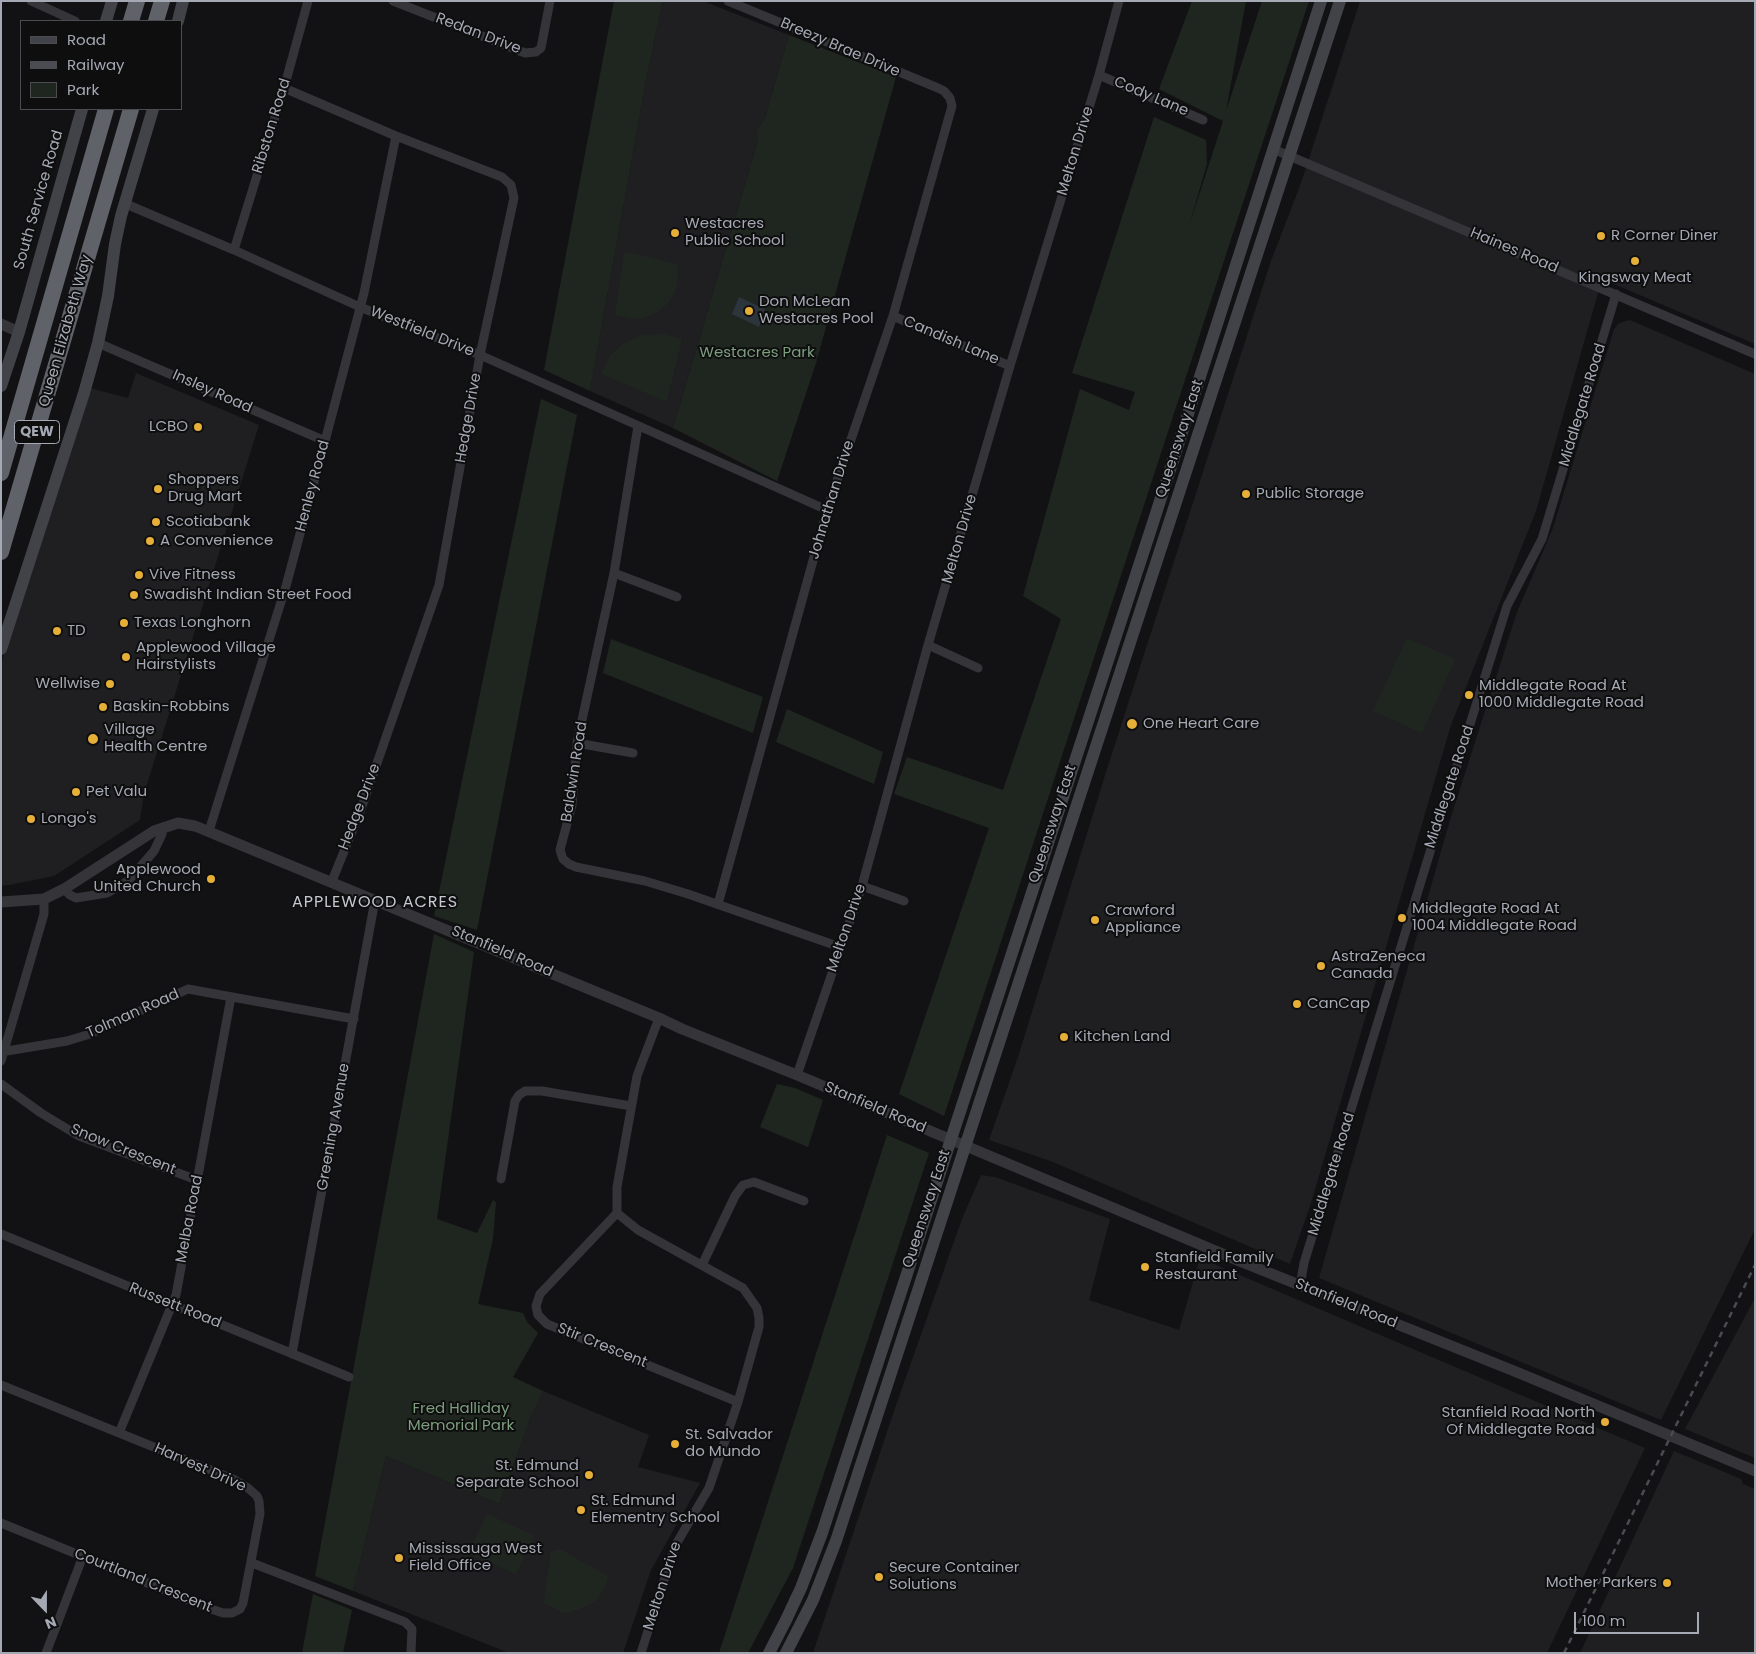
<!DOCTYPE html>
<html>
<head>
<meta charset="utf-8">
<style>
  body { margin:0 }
  #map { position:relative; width:1756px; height:1654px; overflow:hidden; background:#121214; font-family:Poppins,sans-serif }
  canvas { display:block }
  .frame { position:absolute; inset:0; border:2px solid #a5a9b4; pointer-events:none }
  .legend { position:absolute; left:20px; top:20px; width:162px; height:90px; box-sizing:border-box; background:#0e0e0f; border:1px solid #4a4c51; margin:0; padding:6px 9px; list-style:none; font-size:15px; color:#a5a9b4 }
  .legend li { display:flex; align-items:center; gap:10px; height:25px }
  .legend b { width:25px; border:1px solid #4a4c51 }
  .north { position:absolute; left:20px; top:1584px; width:50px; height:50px; -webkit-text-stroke:4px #0e0e0f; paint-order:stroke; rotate:158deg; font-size:14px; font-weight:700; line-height:20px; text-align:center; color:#a5a9b4 }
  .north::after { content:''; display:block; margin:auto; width:18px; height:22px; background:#a5a9b4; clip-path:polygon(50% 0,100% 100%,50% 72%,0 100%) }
  .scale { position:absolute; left:1574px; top:1612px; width:125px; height:22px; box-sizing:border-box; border:2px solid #a5a9b4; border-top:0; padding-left:6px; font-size:15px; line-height:18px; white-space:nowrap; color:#a5a9b4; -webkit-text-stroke:4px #0e0e0f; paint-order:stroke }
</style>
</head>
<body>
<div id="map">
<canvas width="1756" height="1654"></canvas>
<div class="frame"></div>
<ul class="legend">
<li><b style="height:6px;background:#424349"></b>Road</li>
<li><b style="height:6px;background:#4b4c52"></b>Railway</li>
<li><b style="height:14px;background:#1f2620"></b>Park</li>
</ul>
<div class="north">N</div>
<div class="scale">100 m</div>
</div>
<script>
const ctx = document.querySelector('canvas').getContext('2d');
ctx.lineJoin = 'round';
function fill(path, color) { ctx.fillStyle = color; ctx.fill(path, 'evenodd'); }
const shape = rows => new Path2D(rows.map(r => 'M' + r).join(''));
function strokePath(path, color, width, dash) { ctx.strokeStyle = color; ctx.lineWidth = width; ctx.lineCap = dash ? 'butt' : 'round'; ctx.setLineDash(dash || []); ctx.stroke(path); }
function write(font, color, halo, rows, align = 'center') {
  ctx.font = font + ' Poppins,sans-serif'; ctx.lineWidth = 4; ctx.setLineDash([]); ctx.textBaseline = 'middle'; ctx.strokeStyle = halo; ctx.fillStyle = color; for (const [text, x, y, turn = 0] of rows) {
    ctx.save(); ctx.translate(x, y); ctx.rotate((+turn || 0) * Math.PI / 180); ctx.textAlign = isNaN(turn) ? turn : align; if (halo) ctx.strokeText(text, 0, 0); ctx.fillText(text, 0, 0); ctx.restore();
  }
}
fill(shape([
  [663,1,703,1,789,35,673,428,590,391,647,75],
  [1360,1,1755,1,1755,344,1602,279,1536,511,1451,725,1311,1203,1290,1264,1053,1162,989,1140,1018,1057,1106,772,1271,261,1301,183],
  [1630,320,1755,374,1755,1229,1661,1420,1319,1278,1450,820,1517,612,1553,528,1614,329,1619,323],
  [136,373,259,425,144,794,140,820,54,876,9,885,1,886,1,665,82,386,128,398],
  [981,1175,995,1177,1110,1219,1089,1300,1179,1330,1200,1258,1645,1448,1547,1653,813,1653,896,1405,962,1219],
  [1755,1298,1755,1458,1685,1429],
  [543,1391,649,1435,638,1467,700,1483,651,1570,623,1653,509,1653,353,1591,386,1456,499,1504,531,1417],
  [1674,1451,1741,1479,1743,1484,1755,1489,1755,1653,1580,1653]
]), '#1f1f21');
fill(shape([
  [614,1,663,1,647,75,590,391,544,370],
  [1192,1,1246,1,1226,111,1262,1,1309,1,944,1116,899,1094,989,828,894,794,907,757,1003,790,1061,619,1023,596,1080,389,1129,410,1135,392,1072,373,1154,117,1206,140,1207,164,1189,226,1223,121,1159,89],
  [789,35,896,77,816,363,777,481,673,428,758,140,757,131,764,120],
  [628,252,677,264,678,278,675,292,667,304,656,313,643,318,629,318,615,315,624,254],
  [663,334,682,339,667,400,665,401,601,374,610,356,624,343,643,335],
  [541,399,577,415,477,930,434,916],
  [1407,638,1455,659,1422,733,1373,711],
  [611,639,763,697,753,733,603,673],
  [787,709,883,752,874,784,776,742],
  [434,934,474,952,437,1219,477,1233,493,1200,496,1202,493,1239,478,1304,523,1313,527,1322,538,1333,513,1377,543,1391,531,1417,499,1504,386,1456,353,1591,315,1576],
  [777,1084,795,1088,823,1100,808,1147,760,1127],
  [887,1135,929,1153,793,1568,748,1653,719,1653],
  [487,1514,534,1535,516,1574,469,1553],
  [560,1549,608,1576,606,1585,599,1597,590,1605,570,1612,563,1613,544,1603,551,1552],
  [313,1594,352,1610,343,1653,302,1653]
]), '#1f2620');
fill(shape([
  [739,297,765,309,759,327,732,314]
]), '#2d353c');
strokePath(shape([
  [31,1,75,21],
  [393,1,525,53,536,52,541,48,550,1],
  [1099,75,1203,120],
  [284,88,396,136,502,177,511,185,514,198,480,355,439,585,360,812,332,881],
  [1273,149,1755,354],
  [126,204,234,250,360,307,480,355,827,510],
  [234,250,284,88,308,1],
  [893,316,1010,366],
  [98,343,325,441],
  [638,426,614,573,577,743,572,805,561,846,560,850,563,859,569,864,576,867,645,881,688,894,840,947],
  [614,573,677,597],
  [928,645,978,668],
  [577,743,633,753],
  [209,831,286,586,325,441,364,293,396,136],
  [862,886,904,901],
  [64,889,70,895,76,898,107,893,128,881,154,851,162,834,163,827],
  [718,904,827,510,893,316,952,106,950,98,944,91,938,88,728,1],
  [1,1052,67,1041,90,1034,188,989,354,1019],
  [1,1061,44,914,44,899],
  [797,1075,862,886,928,645,1010,366,1099,75,1119,1],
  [1,1084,41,1113,79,1136,197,1180],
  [501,1179,515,1101,519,1095,525,1091,542,1091,631,1106],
  [617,1213,540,1294,536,1306,538,1315,547,1324,738,1402],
  [1,1234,349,1377],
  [702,1265,735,1196,743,1185,754,1182,804,1201],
  [1300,1286,1304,1263,1430,852,1507,606,1542,539,1616,294],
  [292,1354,375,900],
  [1,1385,235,1480,248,1488,257,1496,259,1501,260,1514,243,1603,240,1609,232,1613,223,1613,211,1609,1,1523],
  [119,1433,176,1295,231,997],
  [252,1563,405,1622,412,1629,411,1653],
  [46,1653,83,1556],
  [641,1653,675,1546,709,1488,738,1402,759,1327,759,1318,757,1308,743,1288,638,1230,617,1213,617,1187,637,1076,659,1018]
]), '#343439', 9);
strokePath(shape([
  [1,324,19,332],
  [1,902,44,899,64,889,154,831,178,823,195,826,659,1018,682,1029,797,1075,1237,1260,1514,1371,1755,1471]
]), '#343439', 11);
strokePath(shape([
  [106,21,112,1],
  [178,21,183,1],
  [1,386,19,332,82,109],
  [1,649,84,393,98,343,108,296,115,244,121,216,153,109],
  [769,1653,786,1620,801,1588,822,1533,1150,532,1321,1],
  [786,1653,813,1600,836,1541,1340,1]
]), '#424349', 12);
strokePath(shape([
  [131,21,137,1],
  [156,21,162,1],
  [1,473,106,109],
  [1,552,131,109]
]), '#606269', 16);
strokePath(shape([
  [1564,1653,1755,1265]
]), '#4b4c52', 2.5, [6, 5]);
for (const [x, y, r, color] of [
  [675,233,5,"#e6af38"],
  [1601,236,5,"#e6af38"],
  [1635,261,5,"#e6af38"],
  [749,311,5,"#e6af38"],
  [198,427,5,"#e6af38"],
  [158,489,5,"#e6af38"],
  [1246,494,5,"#e6af38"],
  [156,522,5,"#e6af38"],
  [150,541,5,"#e6af38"],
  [139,575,5,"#e6af38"],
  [134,595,5,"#e6af38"],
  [124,623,5,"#e6af38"],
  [57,631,5,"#e6af38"],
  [126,657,5,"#e6af38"],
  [110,684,5,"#e6af38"],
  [1469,695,5,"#e6af38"],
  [103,707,5,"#e6af38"],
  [1132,724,6,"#e6af38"],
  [93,739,6,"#e6af38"],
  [76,792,5,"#e6af38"],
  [31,819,5,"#e6af38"],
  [211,879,5,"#e6af38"],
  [1402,918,5,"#e6af38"],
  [1095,920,5,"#e6af38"],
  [1321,966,5,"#e6af38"],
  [1297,1004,5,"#e6af38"],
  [1064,1037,5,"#e6af38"],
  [1145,1267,5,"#e6af38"],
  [1605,1422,5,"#e6af38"],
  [675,1444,5,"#e6af38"],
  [589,1475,5,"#e6af38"],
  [581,1510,5,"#e6af38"],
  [399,1558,5,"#e6af38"],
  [879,1577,5,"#e6af38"],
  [1667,1583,5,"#e6af38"]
]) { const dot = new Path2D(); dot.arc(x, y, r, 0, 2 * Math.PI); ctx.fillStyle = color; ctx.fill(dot); strokePath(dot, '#0e0e0f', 2); }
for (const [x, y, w] of [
  [37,432,45]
]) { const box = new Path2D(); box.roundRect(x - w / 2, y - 11.5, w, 23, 4); ctx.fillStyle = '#0e0e0f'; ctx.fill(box); strokePath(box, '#a5a9b4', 1); }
write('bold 14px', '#a5a9b4', null, [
  ["QEW",37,432]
]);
write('15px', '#a5a9b4', '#0e0e0f', [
  ["Redan Drive",478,34,21],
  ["Breezy Brae Drive",840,48,23],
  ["Cody Lane",1151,97,23],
  ["Ribston Road",272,126,-73],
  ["Melton Drive",1076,151,-73],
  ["South Service Road",39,200,-74],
  ["Haines Road",1514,251,23],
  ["Queen Elizabeth Way",66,331,-74],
  ["Westfield Drive",422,332,22],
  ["Candish Lane",951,341,23],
  ["Insley Road",212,392,24],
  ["Middlegate Road",1583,405,-73],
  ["Hedge Drive",469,418,-80],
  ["Queensway East",1180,439,-72],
  ["Henley Road",313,486,-75],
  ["Johnathan Drive",832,500,-73],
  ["Melton Drive",960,539,-74],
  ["Baldwin Road",575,772,-81],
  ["Middlegate Road",1450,787,-72],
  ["Hedge Drive",360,807,-69],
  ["Queensway East",1053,824,-72],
  ["Melton Drive",847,928,-71],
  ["Stanfield Road",502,952,23],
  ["Tolman Road",133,1014,-24],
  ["Stanfield Road",875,1108,23],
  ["Greening Avenue",334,1127,-80],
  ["Snow Crescent",123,1150,22],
  ["Middlegate Road",1332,1174,-73],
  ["Queensway East",927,1209,-72],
  ["Melba Road",190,1219,-79],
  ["Stanfield Road",1346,1304,22],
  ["Russett Road",175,1306,22],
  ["Stir Crescent",602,1346,22],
  ["Harvest Drive",200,1468,24],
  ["Courtland Crescent",143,1581,22],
  ["Melton Drive",663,1586,-72]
]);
write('15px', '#a5a9b4', '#0e0e0f', [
  ["Westacres",685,224],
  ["Public School",685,241],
  ["R Corner Diner",1611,236],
  ["Kingsway Meat",1635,278,"center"],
  ["Don McLean",759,302],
  ["Westacres Pool",759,319],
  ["LCBO",188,427,"right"],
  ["Shoppers",168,480],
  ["Drug Mart",168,497],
  ["Public Storage",1256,494],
  ["Scotiabank",166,522],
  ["A Convenience",160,541],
  ["Vive Fitness",149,575],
  ["Swadisht Indian Street Food",144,595],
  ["Texas Longhorn",134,623],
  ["TD",67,631],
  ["Applewood Village",136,648],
  ["Hairstylists",136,665],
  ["Wellwise",100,684,"right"],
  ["Middlegate Road At",1479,686],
  ["1000 Middlegate Road",1479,703],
  ["Baskin-Robbins",113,707],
  ["One Heart Care",1143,724],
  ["Village",104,730],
  ["Health Centre",104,747],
  ["Pet Valu",86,792],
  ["Longo's",41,819],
  ["Applewood",201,870,"right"],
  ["United Church",201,887,"right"],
  ["Middlegate Road At",1412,909],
  ["1004 Middlegate Road",1412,926],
  ["Crawford",1105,911],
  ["Appliance",1105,928],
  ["AstraZeneca",1331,957],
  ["Canada",1331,974],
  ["CanCap",1307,1004],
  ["Kitchen Land",1074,1037],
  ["Stanfield Family",1155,1258],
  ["Restaurant",1155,1275],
  ["Stanfield Road North",1595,1413,"right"],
  ["Of Middlegate Road",1595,1430,"right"],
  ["St. Salvador",685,1435],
  ["do Mundo",685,1452],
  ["St. Edmund",579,1466,"right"],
  ["Separate School",579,1483,"right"],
  ["St. Edmund",591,1501],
  ["Elementry School",591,1518],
  ["Mississauga West",409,1549],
  ["Field Office",409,1566],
  ["Secure Container",889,1568],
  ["Solutions",889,1585],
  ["Mother Parkers",1657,1583,"right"]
], 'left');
write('15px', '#7d9e7f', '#0e0e0f', [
  ["Westacres Park",757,353],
  ["Fred Halliday",461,1409],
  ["Memorial Park",461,1426]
]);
ctx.letterSpacing = '1px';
write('16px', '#c5c8d0', '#0e0e0f', [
  ["APPLEWOOD ACRES",375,903]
]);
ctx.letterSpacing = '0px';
</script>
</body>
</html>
